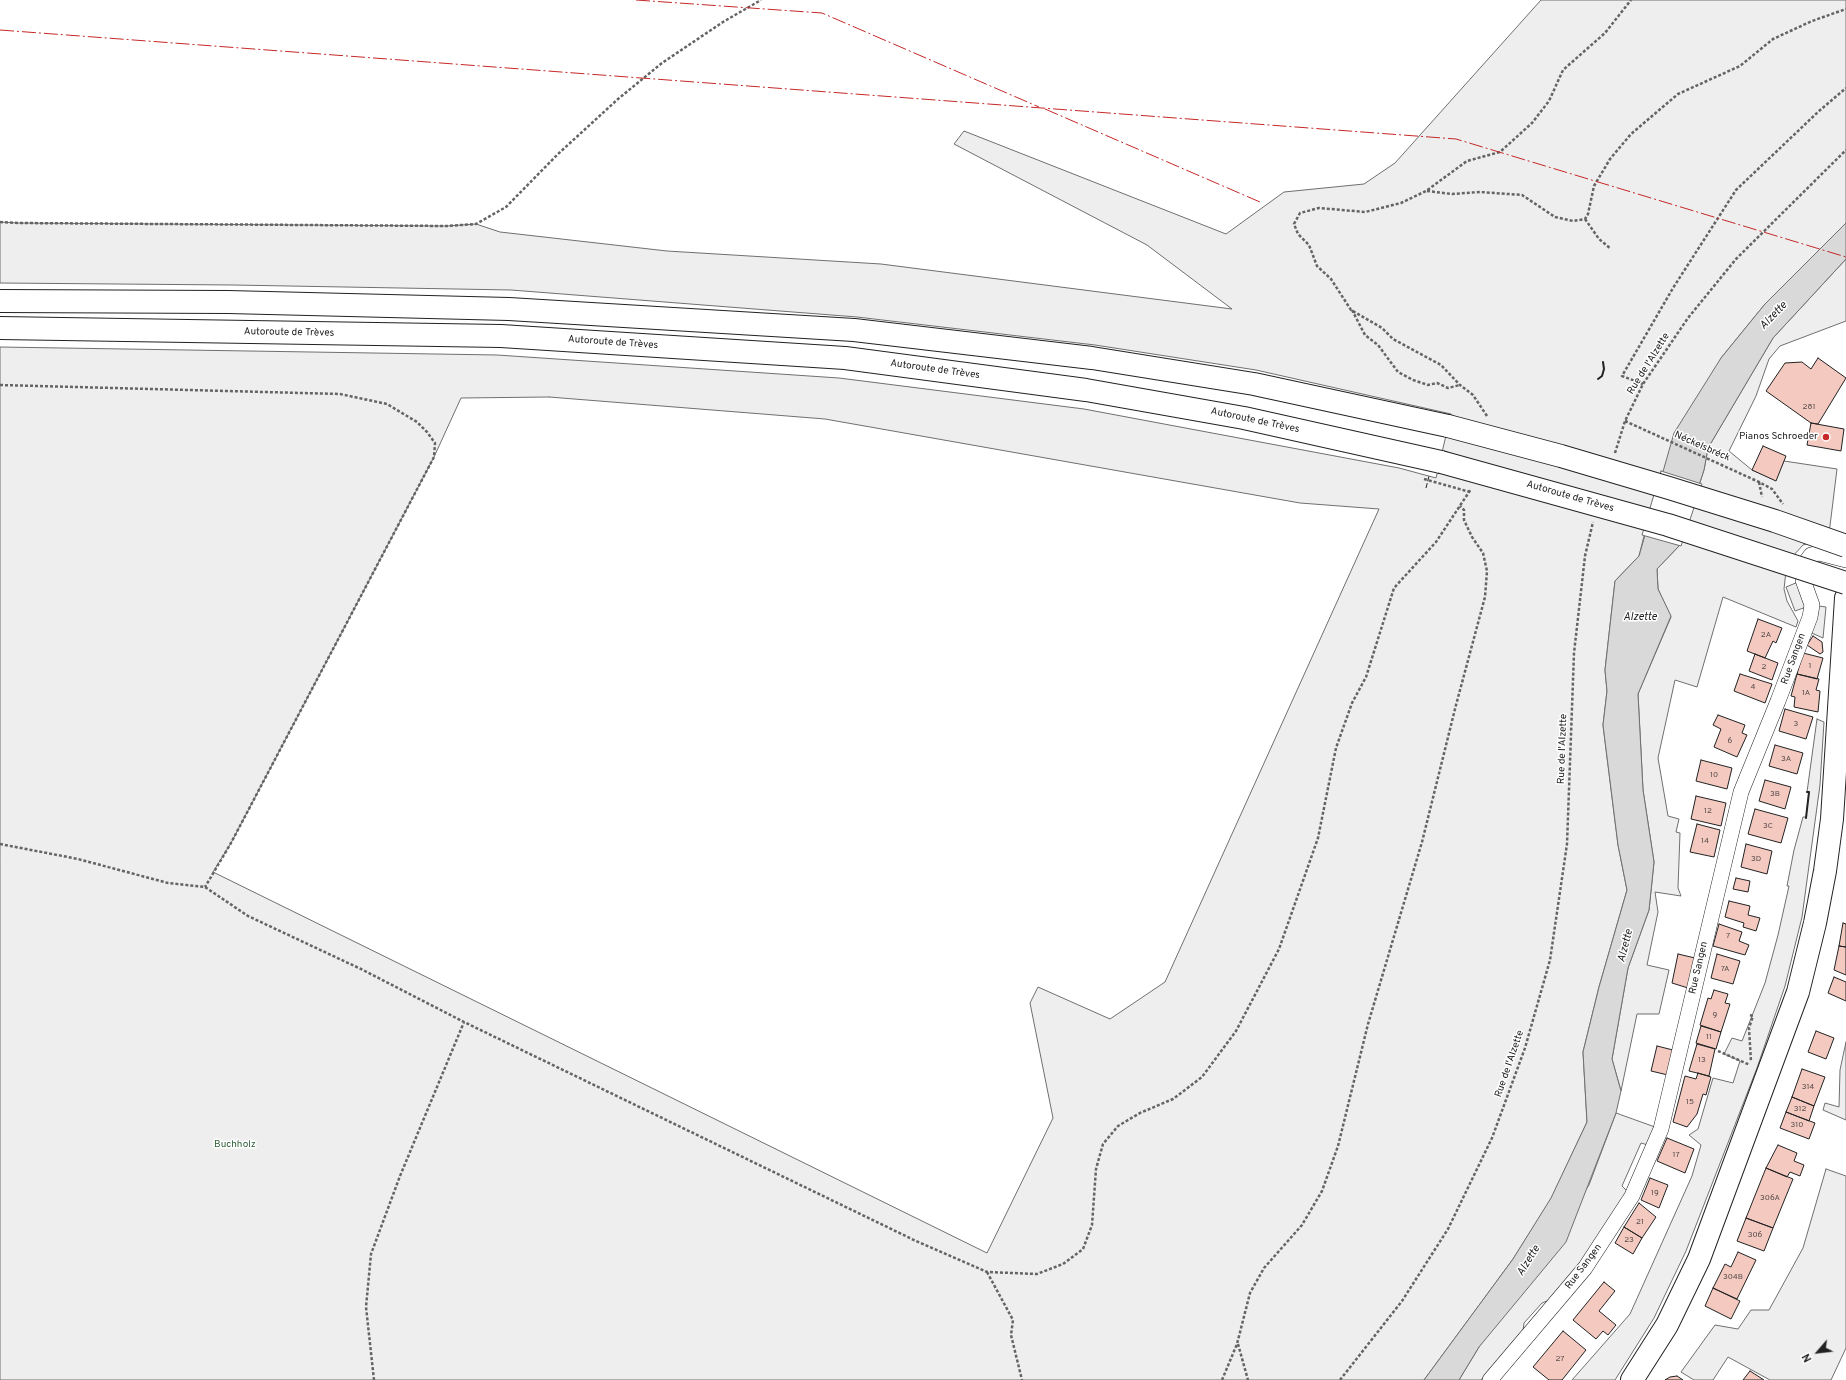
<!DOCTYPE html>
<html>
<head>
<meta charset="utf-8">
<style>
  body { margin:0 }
  #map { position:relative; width:1846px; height:1380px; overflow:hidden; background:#fff; font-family:Overpass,sans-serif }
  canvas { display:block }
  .north { position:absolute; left:1798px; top:1332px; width:40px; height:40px; -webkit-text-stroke:3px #fff; paint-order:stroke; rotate:242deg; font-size:11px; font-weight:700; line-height:16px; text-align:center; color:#222 }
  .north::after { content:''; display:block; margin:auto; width:14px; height:18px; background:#222; clip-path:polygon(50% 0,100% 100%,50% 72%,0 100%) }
</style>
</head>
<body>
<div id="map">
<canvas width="1846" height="1380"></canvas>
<div class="north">N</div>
</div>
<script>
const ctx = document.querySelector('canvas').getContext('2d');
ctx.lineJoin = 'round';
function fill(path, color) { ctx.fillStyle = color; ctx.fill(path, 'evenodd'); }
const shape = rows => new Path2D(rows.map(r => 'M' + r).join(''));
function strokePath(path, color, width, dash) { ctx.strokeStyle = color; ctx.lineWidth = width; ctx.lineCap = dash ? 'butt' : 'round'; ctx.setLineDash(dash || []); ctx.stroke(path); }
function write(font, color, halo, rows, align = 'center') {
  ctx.font = font + ' Overpass,sans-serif'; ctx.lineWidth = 3; ctx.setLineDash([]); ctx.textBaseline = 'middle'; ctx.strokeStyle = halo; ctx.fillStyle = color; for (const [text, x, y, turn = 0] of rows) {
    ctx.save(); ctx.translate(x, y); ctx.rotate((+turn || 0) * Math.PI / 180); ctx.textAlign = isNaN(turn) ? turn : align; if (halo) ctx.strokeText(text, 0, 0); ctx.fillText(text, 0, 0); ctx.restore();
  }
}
const green = shape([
  [1541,0,1846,0,1846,223,1765,304,1721,358,1644,536,1639,556,1615,581,1605,670,1607,691,1603,725,1618,845,1627,890,1599,987,1583,1052,1587,1122,1551,1199,1513,1259,1424,1380,0,1380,0,347,497,355,839,378,1084,409,1399,468,1436,478,1451,414,1256,370,1095,345,857,317,511,290,233,285,0,283,0,222,19,223,447,226,476,224,500,232,667,251,881,264,1232,309,1147,245,954,144,964,131,1226,234,1284,192,1364,184,1395,163,1541,0],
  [549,397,825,419,1300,503,1379,509,1165,982,1110,1019,1038,987,1030,1003,1053,1118,987,1253,213,872,231,843,434,457,461,398,549,397],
  [1846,259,1846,321,1780,346,1769,359,1756,396,1729,451,1752,470,1775,480,1784,461,1837,469,1828,542,1816,541,1803,545,1792,557,1786,571,1784,589,1787,601,1798,621,1796,627,1723,597,1697,687,1675,680,1658,758,1668,816,1679,819,1676,832,1680,833,1678,888,1681,896,1655,892,1658,912,1647,965,1669,970,1659,1014,1637,1014,1621,1091,1612,1059,1628,968,1649,910,1654,862,1643,790,1638,694,1671,617,1658,589,1657,569,1679,546,1704,470,1708,448,1773,338,1846,259],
  [1817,719,1824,722,1820,785,1802,917,1785,986,1757,1068,1686,1251,1654,1318,1615,1380,1572,1380,1630,1314,1692,1176,1701,1145,1689,1135,1698,1129,1713,1078,1733,1083,1740,1061,1724,1054,1732,1038,1742,1041,1765,983,1778,935,1789,886,1787,886,1794,850,1803,817,1806,817,1809,792,1807,792,1817,719],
  [1846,1042,1846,1120,1823,1110,1825,1103,1839,1107,1840,1070,1846,1042],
  [1616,1113,1655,1127,1648,1145,1641,1143,1622,1186,1628,1192,1589,1255,1554,1298,1542,1303,1524,1323,1523,1331,1481,1380,1459,1380,1479,1347,1589,1185,1616,1113],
  [1826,1169,1846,1176,1846,1348,1831,1380,1770,1380,1728,1357,1713,1380,1694,1380,1681,1372,1715,1325,1738,1329,1751,1310,1769,1310,1803,1248,1826,1169]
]);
fill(green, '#eee');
strokePath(green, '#6f6f6f', 1);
const parking = shape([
  [1803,580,1812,605,1826,607,1823,638,1805,630,1812,605,1795,611,1786,587,1803,580]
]);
fill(parking, '#ededed');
strokePath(parking, '#6f6f6f', 1);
const water = shape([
  [1846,223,1846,259,1773,338,1708,448,1704,470,1679,546,1657,569,1658,589,1671,616,1638,694,1643,790,1654,862,1649,910,1628,968,1612,1059,1621,1091,1616,1113,1566,1242,1479,1347,1459,1380,1424,1380,1513,1259,1551,1198,1587,1122,1583,1052,1599,987,1627,890,1618,845,1603,725,1607,691,1605,670,1615,581,1639,556,1674,433,1721,358,1765,304,1846,223]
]);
fill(water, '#d9d9d9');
strokePath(water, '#6f6f6f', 1);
const pier = shape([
  [1661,471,1702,484,1681,546,1642,535,1661,471]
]);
fill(pier, '#fff');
strokePath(pier, '#6f6f6f', 1);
const building = shape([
  [1818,358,1846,378,1818,424,1811,423,1766,391,1785,363,1802,362,1811,369,1818,358],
  [1811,423,1844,429,1841,451,1807,445,1811,423],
  [1763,446,1786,456,1776,481,1752,470,1763,446],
  [1758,619,1782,628,1776,643,1773,641,1765,658,1747,651,1758,619],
  [1813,636,1822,642,1823,652,1820,654,1807,645,1813,636],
  [1803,653,1823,658,1817,679,1797,674,1803,653],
  [1755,654,1778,663,1772,680,1749,671,1755,654],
  [1740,674,1772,684,1765,703,1734,691,1740,674],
  [1797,674,1819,679,1816,690,1820,691,1818,712,1794,707,1795,697,1791,696,1797,674],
  [1785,709,1813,717,1806,739,1779,731,1785,709],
  [1718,715,1745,725,1742,733,1747,735,1737,757,1714,747,1721,729,1713,725,1718,715],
  [1775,745,1803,753,1797,774,1769,766,1775,745],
  [1701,760,1732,768,1727,789,1696,781,1701,760],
  [1765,780,1791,787,1785,809,1759,801,1765,780],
  [1696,796,1726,803,1721,826,1691,819,1696,796],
  [1755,809,1788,818,1781,843,1748,834,1755,809],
  [1697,824,1720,830,1714,857,1690,852,1697,824],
  [1746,844,1772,851,1767,874,1741,867,1746,844],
  [1736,878,1750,881,1748,892,1733,889,1736,878],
  [1729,901,1750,906,1748,915,1760,918,1756,931,1743,927,1744,923,1725,917,1729,901],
  [1843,923,1846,924,1846,947,1839,946,1843,923],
  [1719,924,1742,932,1739,941,1749,945,1745,955,1713,946,1719,924],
  [1839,946,1846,947,1846,975,1834,970,1839,946],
  [1678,954,1695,958,1688,988,1672,983,1678,954],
  [1717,954,1740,961,1733,984,1711,978,1717,954],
  [1834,977,1846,982,1846,1001,1828,993,1834,977],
  [1714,990,1728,994,1725,1003,1730,1004,1721,1032,1700,1025,1708,998,1711,999,1714,990],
  [1701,1026,1721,1032,1716,1049,1696,1043,1701,1026],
  [1816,1031,1834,1038,1826,1059,1808,1052,1816,1031],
  [1697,1044,1715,1049,1709,1076,1689,1071,1697,1044],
  [1657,1046,1673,1050,1668,1075,1651,1071,1657,1046],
  [1802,1069,1825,1077,1814,1106,1792,1097,1802,1069],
  [1698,1073,1711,1077,1706,1095,1703,1094,1697,1114,1687,1127,1673,1122,1685,1076,1696,1079,1698,1073],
  [1792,1097,1814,1106,1809,1121,1786,1112,1792,1097],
  [1786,1112,1815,1123,1809,1139,1780,1128,1786,1112],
  [1667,1138,1694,1149,1685,1173,1657,1161,1667,1138],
  [1778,1145,1797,1153,1794,1161,1804,1165,1800,1176,1790,1172,1787,1177,1766,1168,1778,1145],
  [1766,1168,1793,1179,1773,1228,1746,1218,1766,1168],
  [1650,1178,1668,1185,1659,1208,1641,1200,1650,1178],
  [1639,1203,1656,1217,1642,1238,1624,1227,1639,1203],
  [1746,1218,1773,1228,1764,1251,1737,1241,1746,1218],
  [1624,1227,1642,1238,1633,1254,1615,1243,1624,1227],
  [1738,1252,1756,1260,1737,1299,1713,1288,1725,1264,1731,1267,1738,1252],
  [1604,1282,1615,1291,1599,1311,1616,1325,1608,1335,1603,1331,1596,1339,1573,1320,1604,1282],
  [1713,1288,1740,1301,1731,1319,1705,1306,1713,1288],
  [1563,1331,1586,1350,1562,1380,1549,1380,1533,1367,1563,1331],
  [1750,1371,1764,1380,1743,1380,1750,1371],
  [1677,1376,1683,1380,1665,1380,1670,1377,1677,1376]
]);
fill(building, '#f3c9c0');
strokePath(building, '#222', 1);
const street = shape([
  [1490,1380,1585,1268,1632,1196,1661,1129,1741,792,1778,701,1810,617,1812,605,1803,580,1805,563,1811,555,1819,553,1846,560]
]);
const primary = shape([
  [1632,1380,1667,1325,1699,1259,1798,992,1815,923,1825,871,1832,819,1846,598]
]);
const highway = shape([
  [0,301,228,302,509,309,854,330,1092,358,1254,384,1448,426],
  [0,328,501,336,845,358,1086,390,1244,418,1441,462]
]);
strokePath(street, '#222', 16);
strokePath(primary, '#222', 24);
strokePath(highway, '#222', 24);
strokePath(shape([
  [1427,191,1452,194,1480,192,1522,195,1555,217,1573,221,1585,219,1588,214,1594,186,1610,159,1631,134,1678,94,1740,66,1773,39,1812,21,1846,9],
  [1585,219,1599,239,1611,249],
  [0,222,19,223,447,226,476,224,506,207,558,154,618,99,662,63,723,22,761,0],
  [1352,310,1365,335,1378,345,1398,372,1413,380,1428,385,1437,383,1448,388,1460,385],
  [1643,384,1622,376,1673,288,1736,190,1819,111,1846,88],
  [0,385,340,394,387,404,417,422,427,432,435,443,434,457,231,843,205,887],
  [1487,416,1473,395,1460,385,1441,365,1393,339,1382,328,1351,310,1331,279,1317,266,1309,245,1298,234,1294,224,1300,213,1319,208,1365,212,1401,203,1426,191,1467,161,1500,152,1532,123,1549,101,1563,70,1605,33,1631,0],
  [1625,421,1759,482,1772,489,1783,504],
  [1615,453,1625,421,1643,384,1688,318,1736,259,1846,150],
  [1424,479,1470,492],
  [1759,482,1762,497],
  [0,844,78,859,168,883,205,887,248,916,361,969,464,1022,916,1241,987,1272,1037,1274,1063,1264,1083,1249,1092,1225,1096,1169,1103,1144,1118,1126,1140,1113,1173,1099,1202,1077,1236,1031,1279,949,1318,838,1336,748,1352,703,1366,677,1394,588,1436,542,1471,489],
  [1750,1015,1753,1016,1749,1028,1751,1062],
  [1718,1051,1750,1065],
  [987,1272,1013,1320,1011,1335,1022,1380],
  [1238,1344,1248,1380],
  [374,1380,366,1307,371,1254,400,1176,464,1022],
  [1222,1380,1237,1344,1250,1293,1264,1268,1302,1225,1322,1191,1338,1146,1368,1024,1422,842,1456,705,1485,597,1487,571,1483,553,1472,537,1464,520,1464,510,1460,506],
  [1340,1380,1402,1301,1448,1229,1492,1138,1525,1048,1550,960,1567,844,1574,653,1585,556,1593,522]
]), '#646464', 2.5, [3, 2]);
strokePath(street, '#fff', 15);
strokePath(primary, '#fff', 22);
strokePath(highway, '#fff', 22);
const highwayBridge = shape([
  [1448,426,1561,456,1669,488,1775,521,1846,546],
  [1441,462,1668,525,1846,583]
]);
strokePath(highwayBridge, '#222', 24, []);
strokePath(highwayBridge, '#fff', 22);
strokePath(shape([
  [1426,488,1429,476]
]), '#222', 1, [5, 2]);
strokePath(shape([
  [1598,379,1602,376,1604,369,1603,362],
  [1806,818,1809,792,1807,792]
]), '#222', 2);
strokePath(shape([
  [636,0,822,13,1039,107],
  [0,30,1456,139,1846,257],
  [1045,109,1260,202]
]), '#c62828', 1, [14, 3, 2, 3]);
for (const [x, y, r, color] of [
  [1826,437,4,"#c62828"]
]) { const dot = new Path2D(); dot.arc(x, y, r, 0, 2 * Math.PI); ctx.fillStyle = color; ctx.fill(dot); strokePath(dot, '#fff', 1.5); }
write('8px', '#564c4a', null, [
  ["281",1809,407],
  ["2A",1766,635],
  ["1",1810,666],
  ["2",1764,667],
  ["4",1753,687],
  ["1A",1806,693],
  ["3",1796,724],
  ["6",1730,741],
  ["3A",1786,759],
  ["10",1714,775],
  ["3B",1775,794],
  ["12",1708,811],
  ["3C",1768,826],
  ["14",1705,841],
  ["3D",1756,859],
  ["7",1728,936],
  ["7A",1725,969],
  ["9",1715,1015],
  ["11",1709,1037],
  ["13",1702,1060],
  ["314",1808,1087],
  ["15",1690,1102],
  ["312",1800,1109],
  ["310",1797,1125],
  ["17",1676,1155],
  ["19",1655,1193],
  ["306A",1770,1198],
  ["21",1640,1222],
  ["306",1755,1235],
  ["23",1629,1240],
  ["304B",1733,1277],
  ["27",1560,1359]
]);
write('10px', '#222', '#fff', [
  ["Autoroute de Trèves",289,333,1],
  ["Autoroute de Trèves",613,343,4],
  ["Rue de l'Alzette",1649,364,-58],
  ["Autoroute de Trèves",935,370,8],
  ["Autoroute de Trèves",1255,421,12],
  ["Néckelsbréck",1702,447,24],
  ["Autoroute de Trèves",1570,497,16],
  ["Rue Sangen",1794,659,-70],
  ["Rue de l'Alzette",1563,749,-88],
  ["Rue Sangen",1699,968,-77],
  ["Rue de l'Alzette",1510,1064,-71],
  ["Rue Sangen",1584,1267,-53]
]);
write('10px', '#222', '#fff', [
  ["Pianos Schroeder",1818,437]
], 'right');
write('10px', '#2f5e38', '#fff', [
  ["Buchholz",235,1145]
]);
write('italic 11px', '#222', '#fff', [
  ["Alzette",1774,316,-46],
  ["Alzette",1640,618],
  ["Alzette",1626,946,-76],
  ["Alzette",1529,1261,-58]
]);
</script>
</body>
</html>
